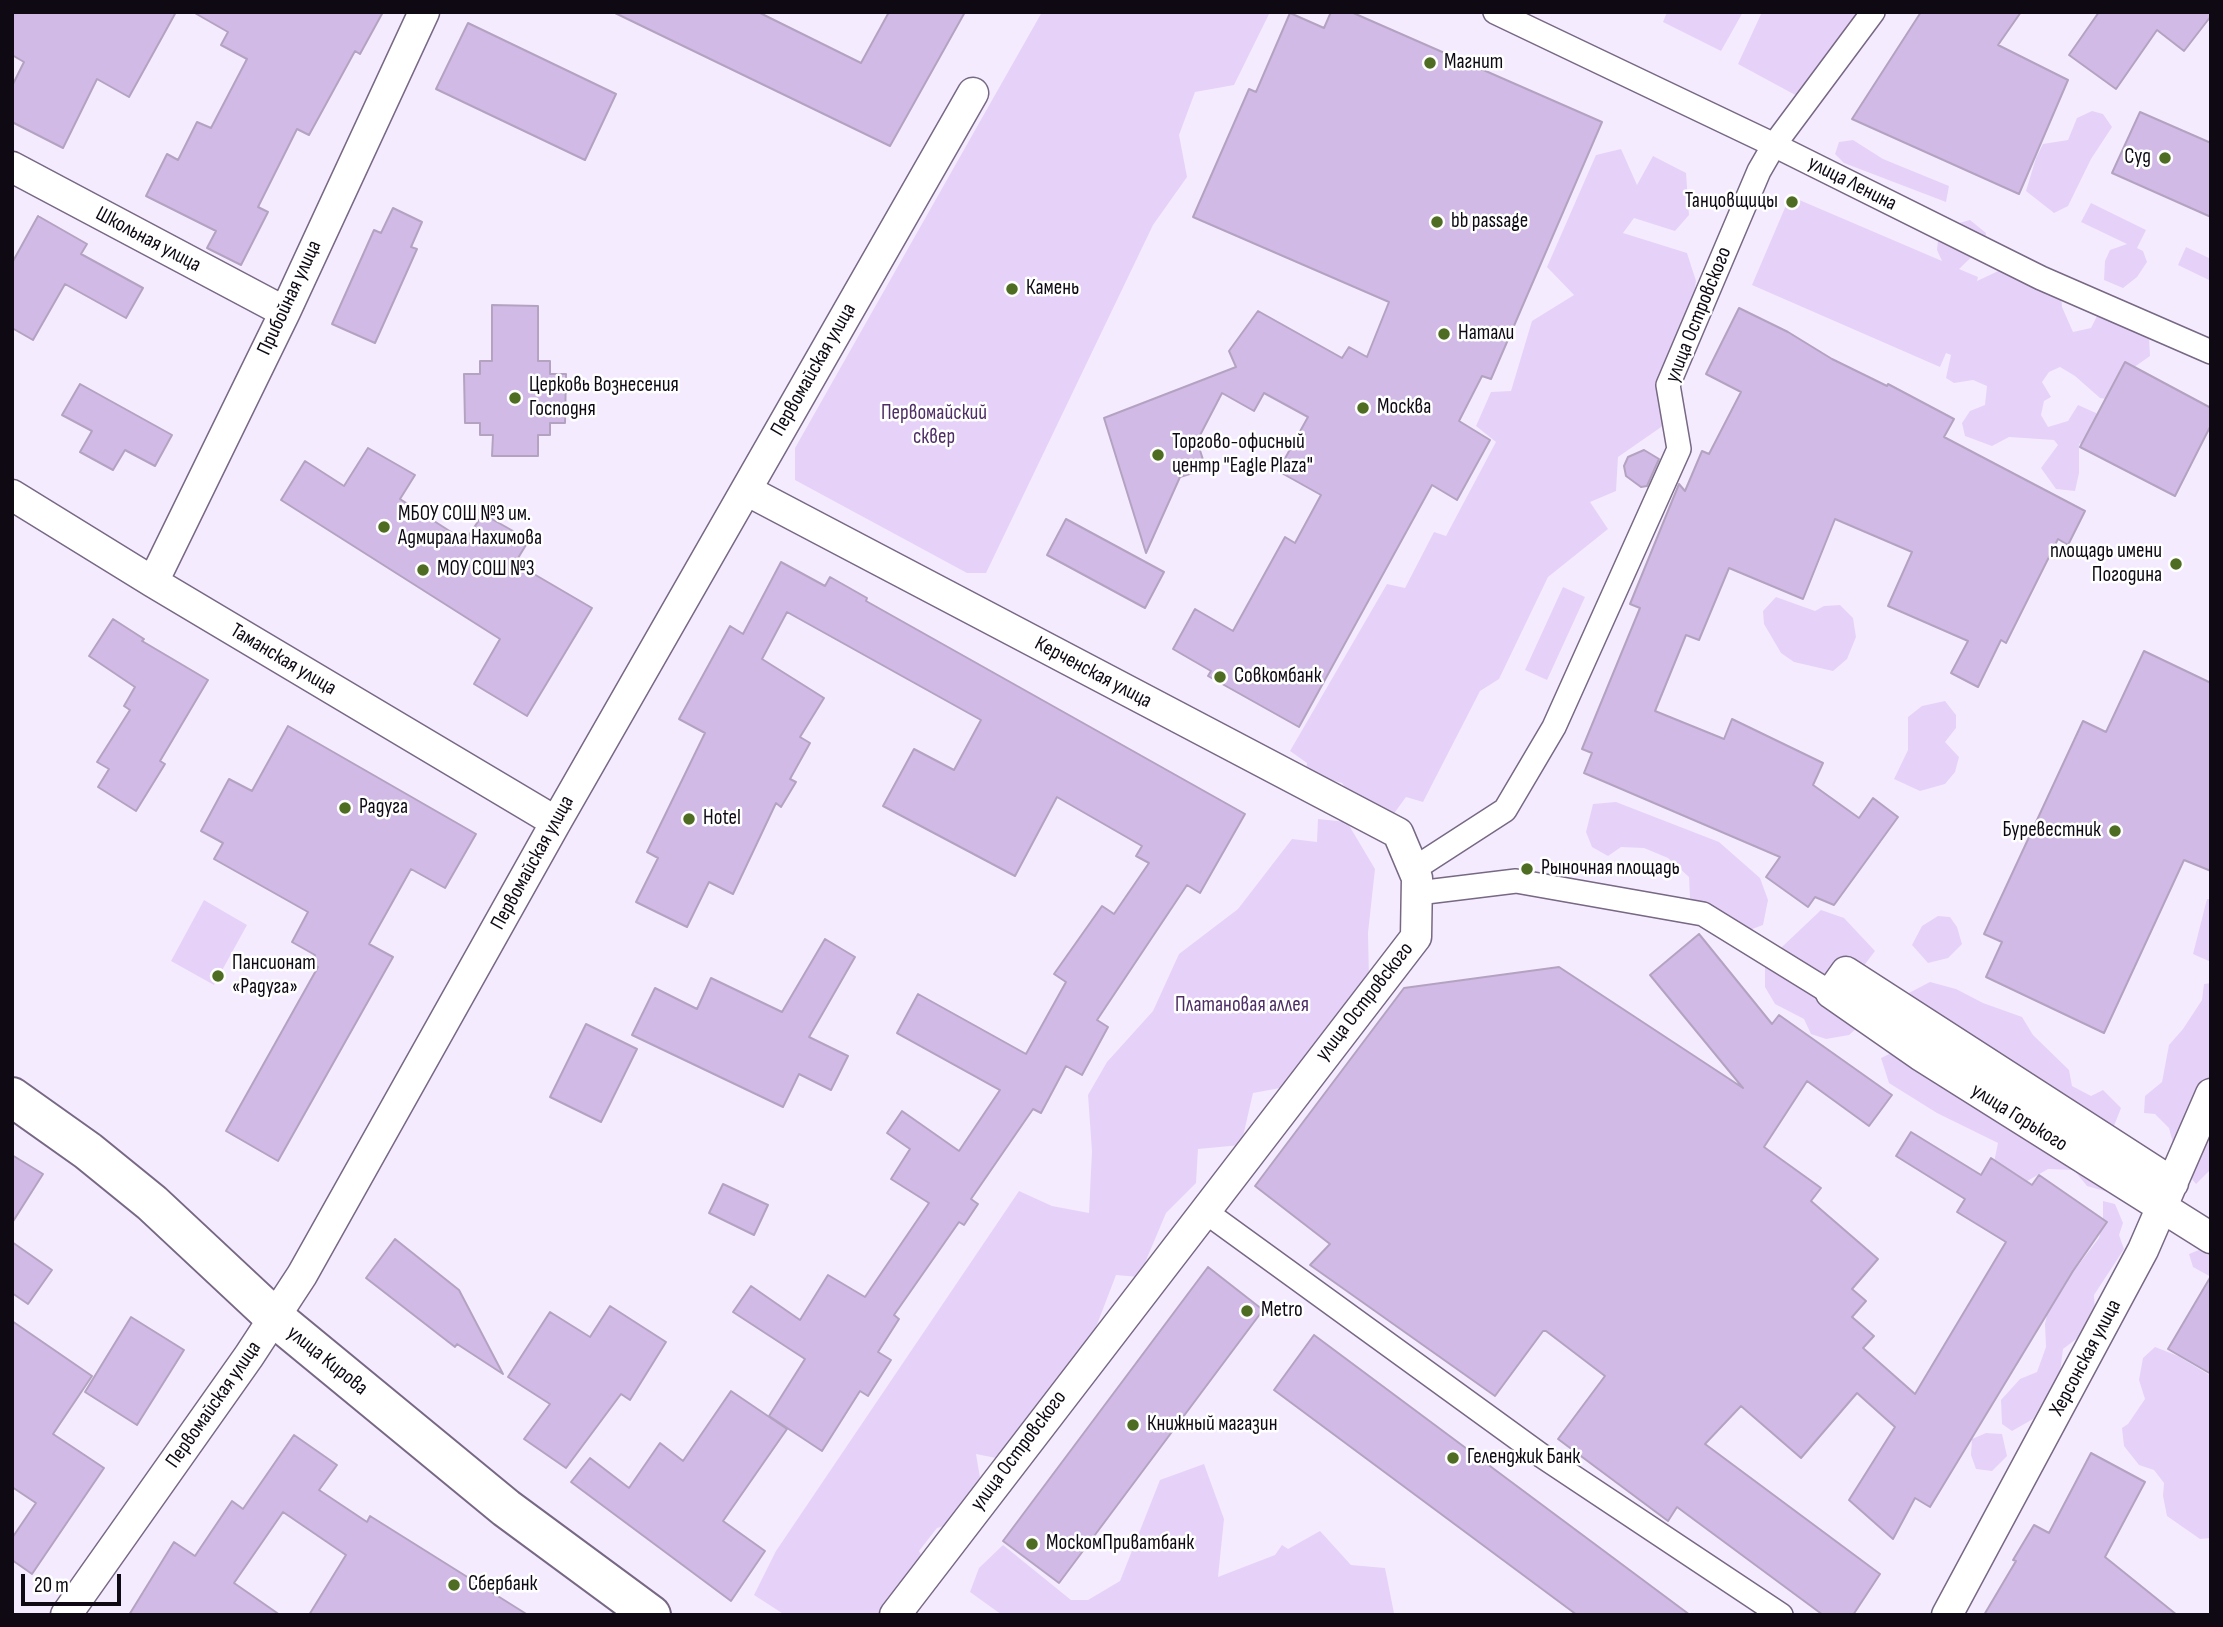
<!DOCTYPE html>
<html>
<head>
<meta charset="utf-8">
<style>
  body { margin:0 }
  #map { position:relative; width:2223px; height:1627px; overflow:hidden; background:#f5ebff; font-family:"Sofia Sans Condensed",sans-serif }
  canvas { display:block }
  .frame { position:absolute; inset:0; border:14px solid #0e0913; pointer-events:none }
  .scale { position:absolute; left:21px; top:1574px; width:100px; height:32px; box-sizing:border-box; border:4px solid #0e0913; border-top:0; padding-left:9px; font-size:21px; line-height:24px; white-space:nowrap; color:#0e0913; -webkit-text-stroke:5px #fff; paint-order:stroke }
</style>
</head>
<body>
<div id="map">
<canvas width="2223" height="1627"></canvas>
<div class="frame"></div>
<div class="scale">20 m</div>
</div>
<script>
const ctx = document.querySelector('canvas').getContext('2d');
ctx.lineJoin = 'round';
function fill(path, color) { ctx.fillStyle = color; ctx.fill(path, 'evenodd'); }
const shape = rows => new Path2D(rows.map(r => 'M' + r).join(''));
function strokePath(path, color, width, dash) { ctx.strokeStyle = color; ctx.lineWidth = width; ctx.lineCap = dash ? 'butt' : 'round'; ctx.setLineDash(dash || []); ctx.stroke(path); }
function write(font, color, halo, rows, align = 'center') {
  ctx.font = font + ' "Sofia Sans Condensed",sans-serif'; ctx.lineWidth = 5; ctx.setLineDash([]); ctx.textBaseline = 'middle'; ctx.strokeStyle = halo; ctx.fillStyle = color; for (const [text, x, y, turn = 0] of rows) {
    ctx.save(); ctx.translate(x, y); ctx.rotate((+turn || 0) * Math.PI / 180); ctx.textAlign = isNaN(turn) ? turn : align; if (halo) ctx.strokeText(text, 0, 0); ctx.fillText(text, 0, 0); ctx.restore();
  }
}
fill(shape([
  [1042,12,1270,12,1234,85,1195,92,1179,135,1187,177,1153,225,986,573,967,573,795,480,795,448],
  [1667,12,1743,12,1721,51,1663,22],
  [1762,12,1860,12,1799,97,1738,64],
  [2092,111,2103,114,2112,127,2091,159,2068,206,2054,213,2026,191,2036,158,2043,144,2068,140,2077,118],
  [1853,140,1883,159,1949,186,1946,202,1844,163,1835,154,1839,142],
  [1621,149,1637,185,1653,156,1686,173,1689,215,1675,231,1634,218,1623,233,1687,253,1696,281,1682,375,1667,423,1618,457,1616,491,1590,502,1608,529,1548,577,1499,679,1480,691,1423,802,1406,797,1390,819,1351,796,1342,783,1306,773,1307,763,1290,751,1387,584,1405,588,1434,532,1446,536,1496,442,1476,426,1491,392,1511,391,1532,321,1574,295,1547,267,1596,155],
  [1790,196,1942,261,1937,250,1938,240,1948,226,1970,220,1986,233,1985,244,1959,269,1978,277,1977,281,2024,259,2060,275,2062,307,2073,332,2091,328,2097,316,2141,309,2148,319,2150,356,2123,375,2113,400,2100,398,2075,376,2060,367,2049,372,2042,382,2051,397,2044,401,2041,415,2048,427,2068,421,2078,405,2096,413,2101,427,2090,440,2079,444,2079,473,2075,491,2056,489,2041,468,2058,445,2054,440,2009,437,1992,446,1965,436,1962,423,1970,411,1985,405,1987,386,1973,380,1954,383,1946,378,1951,355,1946,353,1940,367,1752,285],
  [2091,203,2146,230,2137,248,2143,251,2147,262,2137,277,2123,288,2104,280,2105,261,2110,250,2127,244,2081,222],
  [2186,247,2211,259,2211,281,2178,265],
  [1563,587,1585,597,1547,680,1525,670],
  [1776,597,1815,611,1824,606,1840,605,1853,618,1856,637,1847,659,1833,671,1794,662,1781,653,1764,624,1763,611],
  [1945,701,1956,715,1956,728,1945,742,1959,757,1955,772,1945,784,1920,791,1894,779,1908,750,1908,717,1922,706],
  [1616,802,1719,842,1760,878,1768,900,1763,925,1747,931,1707,913,1690,898,1689,877,1668,858,1644,848,1621,847,1608,856,1592,847,1586,832,1593,804],
  [1318,819,1347,822,1375,869,1368,933,1369,979,1280,1088,1253,1093,1241,1145,1198,1149,1196,1183,1166,1213,1139,1277,1116,1275,1093,1335,996,1458,976,1454,986,1513,937,1528,919,1551,935,1581,911,1615,785,1615,754,1595,776,1551,1019,1191,1052,1206,1089,1213,1092,1151,1088,1095,1107,1062,1153,1011,1179,954,1238,909,1292,839,1317,842],
  [2207,899,2211,899,2211,962,2193,954],
  [204,900,247,925,214,985,171,961],
  [1821,910,1844,918,1875,951,1863,967,1864,1022,1849,1035,1826,1039,1811,1034,1804,1019,1775,1004,1765,987,1765,963],
  [1938,916,1950,917,1957,927,1962,944,1948,958,1928,963,1912,945,1922,926],
  [1930,982,1956,989,1983,1003,2022,1017,2033,1035,2069,1070,2072,1086,2091,1096,2103,1090,2121,1108,2112,1131,2123,1175,2108,1192,2087,1186,2074,1170,2048,1169,2017,1187,1993,1167,1998,1143,1937,1113,1889,1083,1881,1058,1904,1047,1905,995],
  [2211,983,2211,1169,2196,1184,2178,1162,2169,1128,2155,1114,2144,1113,2145,1096,2162,1082,2169,1045,2183,1029,2202,1000,2204,984],
  [2103,1201,2115,1204,2123,1223,2119,1235,2124,1249,2094,1295,2095,1311,2091,1328,2063,1349,2060,1373,2033,1419,2012,1431,2002,1424,2001,1400,2020,1379,2037,1372,2046,1347,2045,1324,2051,1297,2065,1271,2076,1268,2099,1238,2103,1221],
  [2211,1245,2211,1277,2193,1267,2189,1254],
  [2155,1347,2178,1356,2211,1376,2211,1538,2200,1539,2167,1516,2163,1496,2164,1483,2154,1470,2139,1465,2124,1446,2122,1428,2128,1424,2145,1399,2139,1380,2143,1358],
  [1986,1433,2002,1434,2007,1456,1992,1471,1976,1469,1971,1455,1972,1439],
  [1204,1464,1224,1519,1218,1577,1275,1555,1282,1545,1288,1549,1320,1531,1351,1565,1385,1568,1394,1613,1002,1615,970,1592,979,1568,1003,1545,1071,1600,1088,1600,1120,1581,1160,1480]
]), '#e6d2f8');
const building = shape([
  [12,12,176,12,129,97,97,79,63,148,12,122,12,86,24,62,12,55,12,12],
  [193,12,383,12,360,54,355,51,309,135,297,129,258,207,268,212,241,265,207,248,216,231,146,196,167,154,178,160,197,122,211,128,247,59,221,45,228,32,193,12],
  [613,12,758,12,861,63,889,12,965,12,890,146,613,12],
  [1331,12,1351,12,1602,122,1491,379,1482,376,1459,421,1490,440,1457,500,1432,485,1299,727,1208,676,1211,671,1173,649,1195,609,1233,631,1285,537,1295,543,1321,495,1278,471,1308,417,1264,393,1254,411,1222,393,1197,441,1206,469,1180,477,1146,553,1104,418,1236,367,1229,351,1258,311,1342,358,1349,347,1367,357,1389,302,1193,217,1249,89,1256,92,1290,13,1324,28,1331,12],
  [1921,12,2021,12,1998,45,2068,80,2019,194,1852,119,1921,12],
  [2099,12,2211,12,2211,16,2184,51,2157,30,2116,89,2069,55,2099,12],
  [468,23,616,94,585,160,436,89,468,23],
  [2140,112,2211,143,2211,217,2112,173,2140,112],
  [393,208,422,222,411,247,417,249,375,343,332,324,374,230,381,233,393,208],
  [38,216,87,244,81,254,143,288,126,318,65,284,33,340,12,328,12,263,38,216],
  [492,305,538,306,538,361,550,361,550,374,566,374,565,423,550,423,550,435,538,435,538,456,492,456,493,435,480,435,480,423,465,423,464,374,480,374,480,361,492,361,492,305],
  [1739,308,1788,332,1832,359,1887,386,1888,384,1954,419,1944,437,2085,511,2068,545,2058,539,2006,643,2001,640,1978,687,1951,673,1968,641,1888,606,1912,552,1835,519,1803,599,1729,568,1699,640,1686,635,1655,711,1724,739,1732,719,1823,763,1813,785,1859,818,1873,798,1898,817,1834,905,1815,897,1808,907,1766,877,1780,857,1584,773,1592,753,1582,749,1640,608,1630,604,1679,484,1685,491,1702,451,1709,454,1741,392,1706,374,1739,308],
  [2125,362,2211,408,2211,425,2175,496,2080,447,2125,362],
  [80,384,172,435,155,466,125,450,113,470,80,452,92,431,62,415,80,384],
  [368,448,415,475,400,499,465,541,483,514,529,540,515,563,592,608,527,716,474,684,500,639,281,500,305,461,344,486,368,448],
  [1644,450,1659,459,1647,486,1641,487,1626,476,1624,466,1628,457,1644,450],
  [1066,519,1164,572,1145,608,1047,555,1066,519],
  [781,562,825,586,830,577,867,598,866,601,1245,814,1200,893,1187,885,1097,1020,1108,1027,1082,1075,1066,1066,1041,1113,1033,1109,971,1199,978,1204,964,1225,959,1222,894,1315,899,1319,878,1352,891,1360,868,1396,860,1391,822,1451,769,1416,805,1359,733,1312,751,1286,800,1320,828,1275,865,1297,929,1203,891,1179,910,1149,887,1133,902,1111,959,1151,1000,1090,897,1033,918,994,1026,1054,1066,982,1054,974,1102,906,1114,914,1149,863,1136,856,1142,846,1057,797,1015,876,883,806,914,749,954,770,981,720,787,612,762,659,824,698,800,737,810,743,790,779,796,782,781,807,776,803,733,894,709,882,687,927,636,902,658,858,647,852,705,733,679,719,730,626,743,634,781,562],
  [113,619,144,639,142,641,208,680,160,761,165,764,136,811,98,787,109,769,97,762,130,710,124,706,135,687,89,656,113,619],
  [2144,651,2211,683,2211,871,2184,860,2104,1033,1986,977,2002,942,1984,934,2083,721,2106,732,2144,651],
  [288,726,476,834,445,888,411,869,369,944,393,957,278,1161,226,1131,318,967,311,963,315,955,292,942,308,912,214,859,223,843,201,831,229,779,252,791,288,726],
  [1699,934,1772,1024,1779,1015,1892,1095,1869,1126,1807,1081,1764,1147,1821,1188,1811,1201,1878,1259,1852,1289,1866,1301,1852,1317,1874,1336,1863,1348,1915,1394,2006,1242,1957,1212,1965,1199,1896,1156,1911,1132,1981,1175,1991,1158,2032,1185,2039,1175,2107,1222,2073,1271,1930,1507,1915,1498,1893,1539,1849,1500,1895,1427,1857,1393,1801,1458,1741,1406,1705,1444,1880,1574,1853,1615,1823,1615,1677,1507,1668,1521,1558,1439,1605,1376,1546,1331,1543,1331,1495,1396,1310,1265,1330,1244,1255,1186,1404,988,1559,967,1743,1088,1650,975,1699,934],
  [825,939,855,957,809,1037,848,1056,831,1090,799,1074,783,1107,632,1035,655,988,697,1009,711,978,782,1012,825,939],
  [586,1024,637,1049,601,1122,550,1097,586,1024],
  [12,1155,43,1174,12,1223,12,1155],
  [723,1184,768,1205,754,1235,709,1213,723,1184],
  [395,1239,459,1290,503,1374,457,1344,455,1347,366,1278,395,1239],
  [12,1242,52,1270,28,1304,12,1293,12,1242],
  [1208,1267,1263,1310,1059,1583,1003,1541,1208,1267],
  [2211,1276,2211,1374,2168,1349,2211,1276],
  [610,1306,666,1342,630,1400,621,1394,566,1468,524,1439,550,1404,508,1377,550,1312,590,1337,610,1306],
  [131,1317,184,1350,137,1425,85,1392,131,1317],
  [12,1321,92,1376,53,1434,104,1468,32,1574,12,1560,12,1538,36,1503,12,1487,12,1321],
  [1314,1335,1690,1615,1577,1615,1274,1390,1314,1335],
  [731,1391,787,1429,723,1521,765,1551,731,1601,571,1482,590,1458,629,1488,660,1443,683,1461,731,1391],
  [294,1435,337,1465,319,1490,367,1522,370,1516,528,1615,309,1615,346,1555,283,1512,234,1583,280,1615,129,1615,174,1542,195,1556,232,1501,243,1509,294,1435],
  [2091,1453,2145,1482,2105,1557,2177,1615,1984,1615,2016,1561,2013,1560,2034,1525,2049,1533,2091,1453]
]);
fill(building, '#d2bae7');
strokePath(building, '#b3a3c1', 2);
const pedestrian = shape([
  [1495,12,1774,145,2041,278,2211,352],
  [1831,993,1703,914,1516,881,1426,892,1417,878,1420,865,1505,810,1554,727,1679,449,1668,385,1759,171,1774,145,1873,12],
  [1203,1210,1542,1456,1781,1615]
]);
const minor = shape([
  [12,167,285,312],
  [746,490,1398,833,1417,878,1416,937,895,1615],
  [12,495,153,582,556,822],
  [153,582,285,312,424,12],
  [2173,1183,1846,972,1831,993,1920,1055,2211,1238],
  [66,1615,249,1356,302,1275,556,822,973,93],
  [1947,1615,2143,1250,2211,1094]
]);
const secondary = shape([
  [12,1097,88,1151,152,1203,274,1317,506,1508,651,1615]
]);
strokePath(pedestrian, '#776884', 26);
strokePath(minor, '#776884', 33);
strokePath(secondary, '#776884', 42);
strokePath(pedestrian, '#fff', 23);
strokePath(minor, '#fff', 30);
strokePath(secondary, '#fff', 38);
for (const [x, y, r, color] of [
  [1430,63,7,"#4e6d22"],
  [2165,158,7,"#4e6d22"],
  [1792,202,7,"#4e6d22"],
  [1437,222,7,"#4e6d22"],
  [1012,289,7,"#4e6d22"],
  [1444,334,7,"#4e6d22"],
  [515,398,7,"#4e6d22"],
  [1363,408,7,"#4e6d22"],
  [1158,455,7,"#4e6d22"],
  [384,527,7,"#4e6d22"],
  [2176,564,7,"#4e6d22"],
  [423,570,7,"#4e6d22"],
  [1220,677,7,"#4e6d22"],
  [345,808,7,"#4e6d22"],
  [689,819,7,"#4e6d22"],
  [2115,831,7,"#4e6d22"],
  [1527,869,7,"#4e6d22"],
  [218,976,7,"#4e6d22"],
  [1247,1311,7,"#4e6d22"],
  [1133,1425,7,"#4e6d22"],
  [1453,1458,7,"#4e6d22"],
  [1032,1544,7,"#4e6d22"],
  [454,1585,7,"#4e6d22"]
]) { const dot = new Path2D(); dot.arc(x, y, r, 0, 2 * Math.PI); ctx.fillStyle = color; ctx.fill(dot); strokePath(dot, '#fff', 2.5); }
write('21px', '#0e0913', '#fff', [
  ["Магнит",1444,63],
  ["Суд",2151,158,"right"],
  ["Танцовщицы",1778,202,"right"],
  ["bb passage",1451,222],
  ["Камень",1026,289],
  ["Натали",1458,334],
  ["Церковь Вознесения",529,386],
  ["Господня",529,410],
  ["Москва",1377,408],
  ["Торгово-офисный",1172,443],
  ["центр \"Eagle Plaza\"",1172,467],
  ["МБОУ СОШ №3 им.",398,515],
  ["Адмирала Нахимова",398,539],
  ["площадь имени",2162,552,"right"],
  ["Погодина",2162,576,"right"],
  ["МОУ СОШ №3",437,570],
  ["Совкомбанк",1234,677],
  ["Радуга",359,808],
  ["Hotel",703,819],
  ["Буревестник",2101,831,"right"],
  ["Рыночная площадь",1541,869],
  ["Пансионат",232,964],
  ["«Радуга»",232,988],
  ["Metro",1261,1311],
  ["Книжный магазин",1147,1425],
  ["Геленджик Банк",1467,1458],
  ["МоскомПриватбанк",1046,1544],
  ["Сбербанк",468,1585]
], 'left');
write('21px', '#0e0913', '#fff', [
  ["улица Ленина",1852,184,27],
  ["Школьная улица",148,240,28],
  ["Прибойная улица",290,298,-65],
  ["улица Островского",1699,315,-68],
  ["Первомайская улица",814,370,-60],
  ["Таманская улица",283,660,31],
  ["Керченская улица",1093,673,28],
  ["Первомайская улица",533,863,-61],
  ["улица Островского",1365,1002,-52],
  ["улица Горького",2019,1118,32],
  ["Херсонская улица",2086,1358,-62],
  ["улица Кирова",327,1361,39],
  ["Первомайская улица",214,1405,-55],
  ["улица Островского",1019,1451,-53]
]);
write('21px', '#4e2e65', '#fff', [
  ["Первомайский",934,414],
  ["сквер",934,438],
  ["Платановая аллея",1242,1006]
]);
</script>
</body>
</html>
